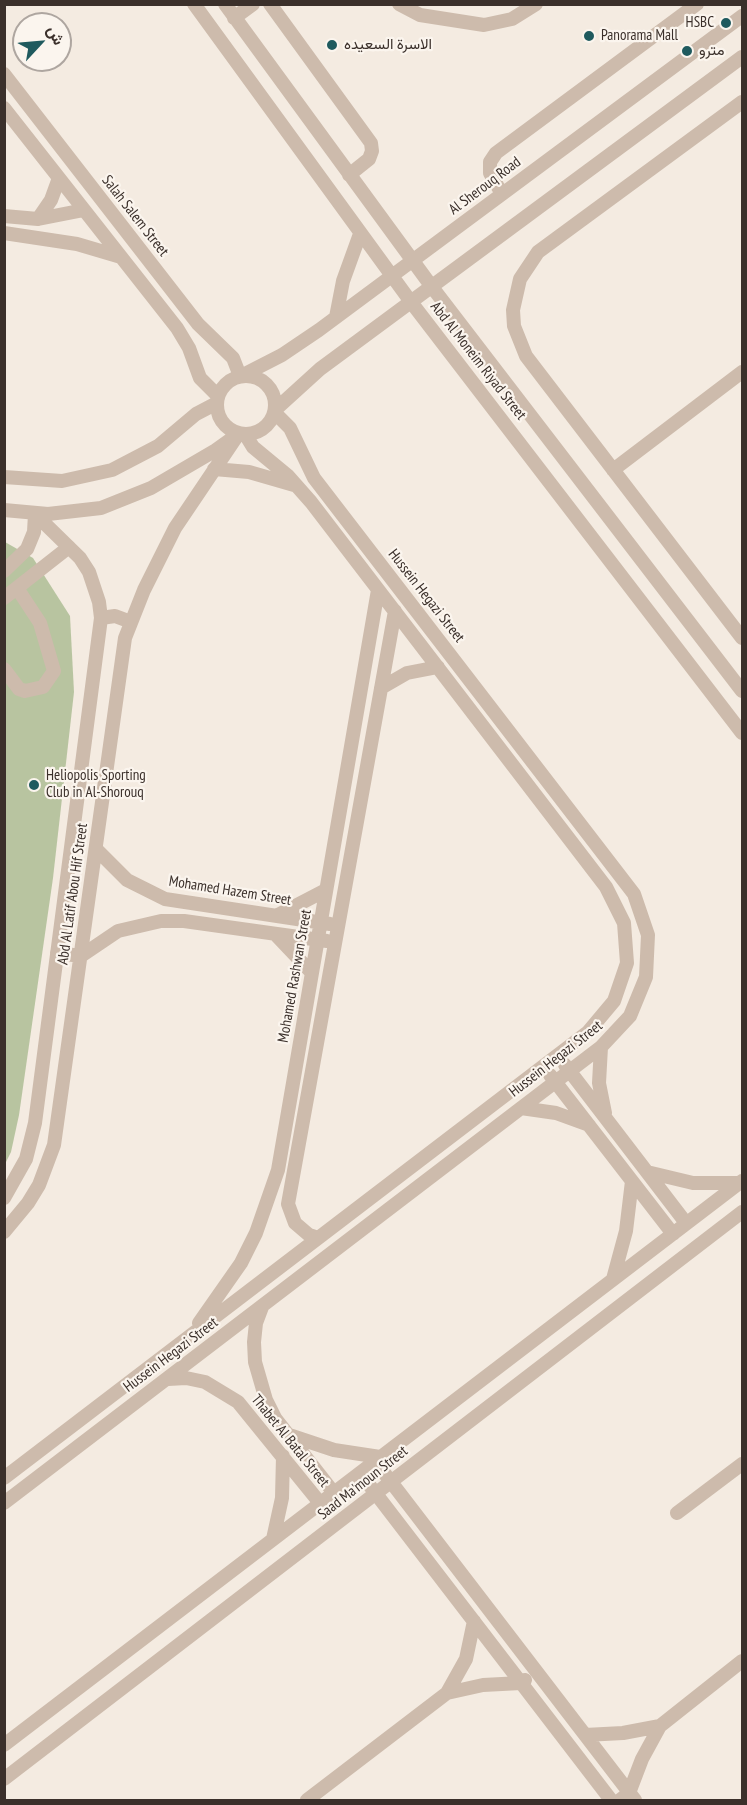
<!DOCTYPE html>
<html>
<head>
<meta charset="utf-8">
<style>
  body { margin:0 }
  #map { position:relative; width:747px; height:1805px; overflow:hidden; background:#f4ebe1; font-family:"PT Sans Narrow",Vazirmatn,sans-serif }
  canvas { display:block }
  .frame { position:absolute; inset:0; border:6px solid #3b302b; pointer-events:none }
  .north { position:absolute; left:12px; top:12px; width:60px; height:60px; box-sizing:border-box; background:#fbf5ee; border:2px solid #aea6a0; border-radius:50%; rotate:64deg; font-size:16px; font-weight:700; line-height:24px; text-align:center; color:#3b302b }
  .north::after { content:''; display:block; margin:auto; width:21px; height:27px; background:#1f5a5e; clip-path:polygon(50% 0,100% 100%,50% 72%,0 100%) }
</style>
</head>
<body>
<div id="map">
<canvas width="747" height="1805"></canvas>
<div class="frame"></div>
<div class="north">ش</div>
</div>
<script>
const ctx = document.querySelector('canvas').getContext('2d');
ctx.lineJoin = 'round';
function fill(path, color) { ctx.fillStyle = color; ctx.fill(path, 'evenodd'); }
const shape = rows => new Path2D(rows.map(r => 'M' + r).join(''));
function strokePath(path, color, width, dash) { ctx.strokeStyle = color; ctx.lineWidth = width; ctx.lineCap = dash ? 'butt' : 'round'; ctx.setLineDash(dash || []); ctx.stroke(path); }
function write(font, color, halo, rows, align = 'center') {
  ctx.font = font + ' "PT Sans Narrow",Vazirmatn,sans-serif'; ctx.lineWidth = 4.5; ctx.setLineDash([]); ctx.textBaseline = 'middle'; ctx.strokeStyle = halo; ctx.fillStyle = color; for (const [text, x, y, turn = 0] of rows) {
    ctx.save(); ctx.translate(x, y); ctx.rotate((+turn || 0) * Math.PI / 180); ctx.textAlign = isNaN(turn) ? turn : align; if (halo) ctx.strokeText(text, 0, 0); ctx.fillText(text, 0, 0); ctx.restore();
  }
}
fill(shape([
  [5,542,33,558,70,616,74,692,53,878,19,1115,11,1152,5,1164]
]), '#b8c4a0');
strokePath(shape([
  [194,4,411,302,742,733],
  [225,4,432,287,742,691],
  [270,4,371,143,372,151,369,159,349,175],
  [399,4,420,15,484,25,512,19,536,4],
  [234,18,253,4],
  [4,74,198,324,233,358,240,376],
  [742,102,538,252,520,279,513,310,514,326,526,356,742,638],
  [4,108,177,328,189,348,200,378,218,396],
  [502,194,490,173,490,162,496,153,697,4],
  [4,216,38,219,84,210],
  [38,219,51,200,59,178],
  [4,233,77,244,121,257],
  [336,317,343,281,360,234],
  [243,375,282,355,319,330,742,16],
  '217 405a29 29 0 1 1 58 0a29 29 0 1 1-58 0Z',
  [276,409,320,369,742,57],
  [214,469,249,472,294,485],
  [613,470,742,372],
  [4,477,62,481,112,470,158,446,196,414,217,403],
  [4,510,48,514,101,508,151,488,216,450,230,440],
  [4,571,27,549,34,532,35,514],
  [4,598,69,547],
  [101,618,115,616,131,622],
  [4,669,19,689,25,691,43,687,54,671,40,623,17,588],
  [381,688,407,673,438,667],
  [96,849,127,880,165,899,330,924],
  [278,915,326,890],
  [275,934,312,973],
  [57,953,81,956,118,931,161,921,184,921,327,941],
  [601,1047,599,1083,605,1113],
  [565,1065,686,1223],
  [550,1075,673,1234],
  [521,1108,556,1113,589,1125],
  [647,1172,693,1183,740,1183],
  [4,1198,26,1159,35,1123,101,618,99,602,89,572,80,558,35,514],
  [4,1232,28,1203,39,1185,54,1145,125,638,144,590,175,528,239,433],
  [318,1238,309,1235,295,1223,288,1204,395,611],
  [613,1279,626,1231,632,1181],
  [262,1307,256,1323,254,1342,255,1362,266,1400,275,1418,334,1493],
  [199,1323,241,1263,256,1233,278,1170,378,590],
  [168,1379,186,1378,205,1382,238,1402,320,1503],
  [289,1435,334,1450,380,1457],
  [375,1461,635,1800],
  [360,1473,611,1800],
  [4,1478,588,1032,614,1001,627,963,624,923,606,887,311,502,288,476,253,447,245,434],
  [4,1503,601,1047,630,1016,646,977,648,935,634,894,314,478,290,428,275,413],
  [677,1513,742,1464],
  [273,1539,282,1498,283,1456],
  [447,1693,483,1685,521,1683,525,1680],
  [585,1735,623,1733,660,1726],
  [4,1745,742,1181],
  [4,1779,742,1212],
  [307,1800,447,1693,466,1659,474,1621],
  [620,1800,629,1793,642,1759,660,1726,742,1661]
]), '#cdbbac', 14);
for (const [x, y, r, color] of [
  [726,23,6,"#1f5a5e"],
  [589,36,6,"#1f5a5e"],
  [332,45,6,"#1f5a5e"],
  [687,51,6,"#1f5a5e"],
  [34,785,6,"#1f5a5e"]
]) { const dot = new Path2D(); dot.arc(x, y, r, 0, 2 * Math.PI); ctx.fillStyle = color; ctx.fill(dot); strokePath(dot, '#fbf5ee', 2); }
write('15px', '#3b302b', '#fbf5ee', [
  ["HSBC",714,23,"right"],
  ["Panorama Mall",601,36],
  ["الاسرة السعيده",344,45],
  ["مترو",699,51],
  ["Heliopolis Sporting",46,776],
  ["Club in Al-Shorouq",46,793]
], 'left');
write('15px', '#3b302b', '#fbf5ee', [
  ["Al Sherouq Road",485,186,-37],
  ["Salah Salem Street",135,216,52],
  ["Abd Al Moneim Riyad Street",478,361,52],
  ["Hussein Hegazi Street",426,596,52],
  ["Mohamed Hazem Street",230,891,9],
  ["Abd Al Latif Abou Hif Street",73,894,-82],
  ["Mohamed Rashwan Street",295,976,-80],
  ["Hussein Hegazi Street",556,1059,-38],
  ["Hussein Hegazi Street",171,1355,-37],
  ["Thabet Al Batal Street",290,1441,51],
  ["Saad Ma'moun Street",363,1483,-38]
]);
</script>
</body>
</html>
